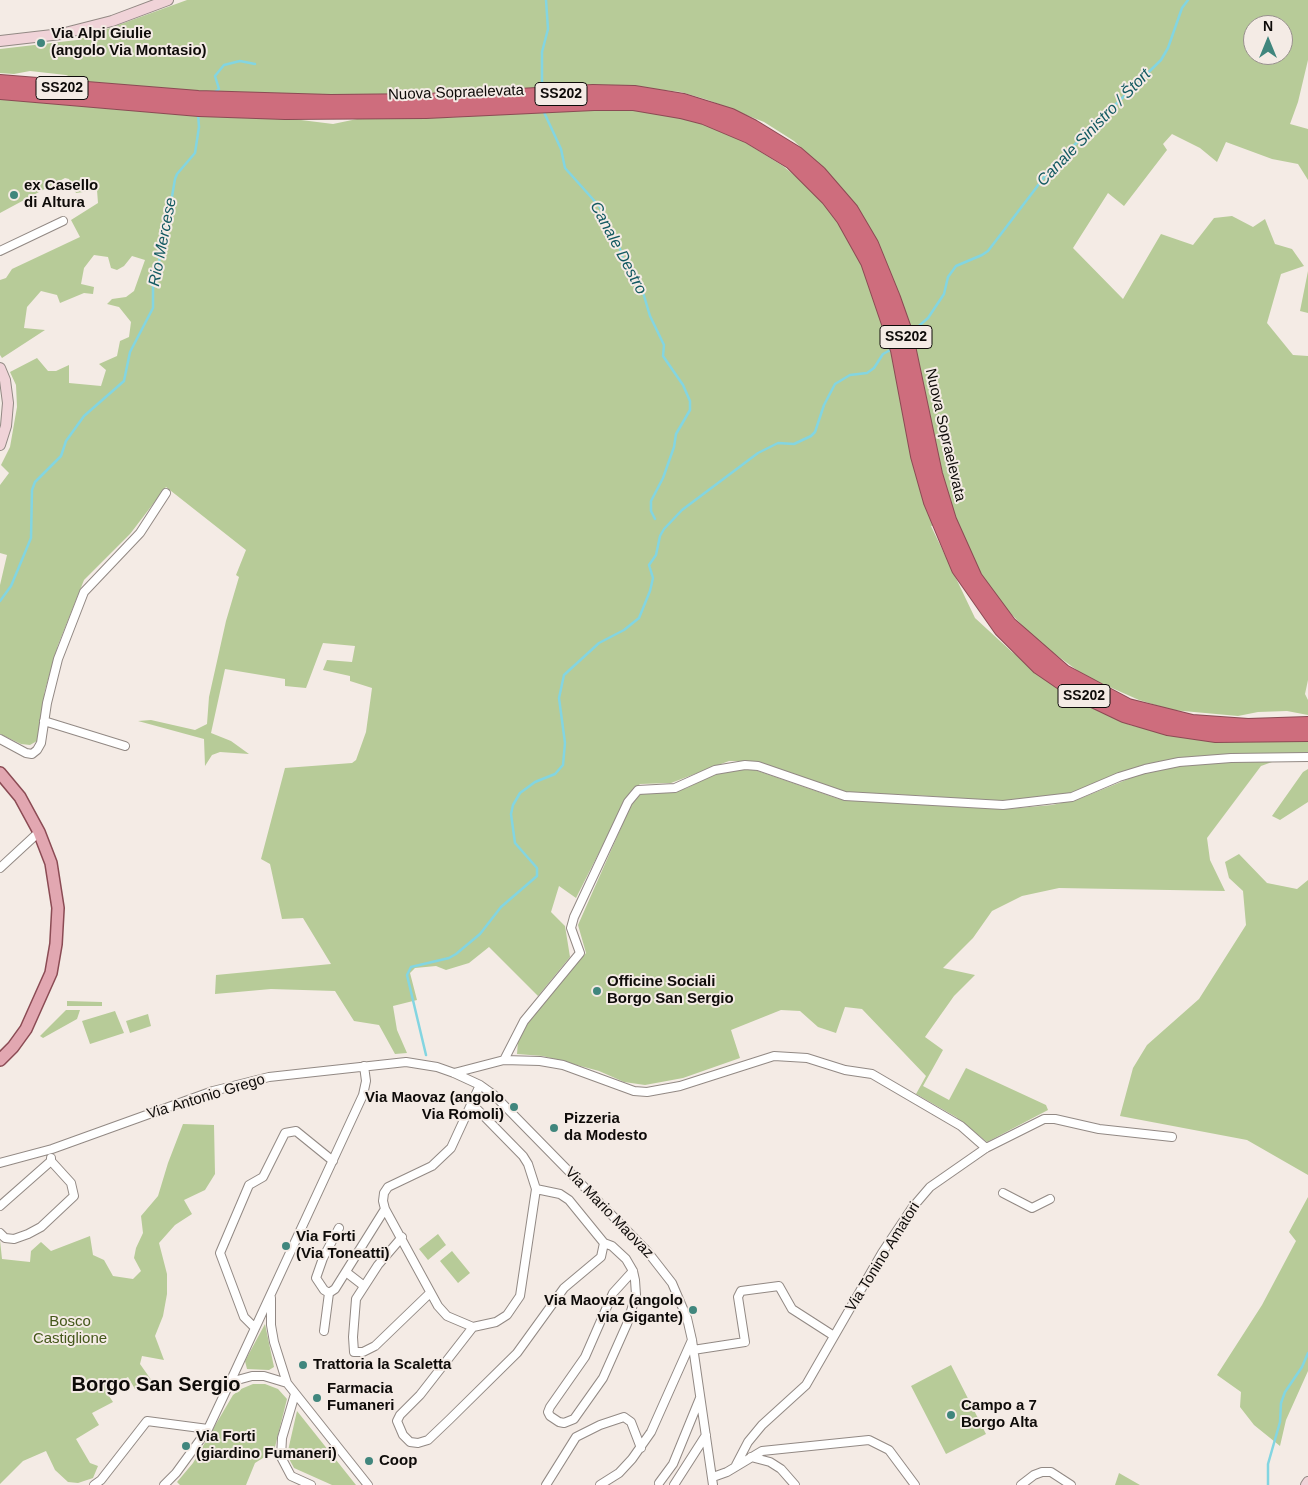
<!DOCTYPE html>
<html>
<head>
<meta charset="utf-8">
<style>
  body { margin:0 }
  #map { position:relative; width:1308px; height:1485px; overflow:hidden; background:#f4ebe5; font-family:Arial,sans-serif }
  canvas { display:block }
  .north { position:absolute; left:1243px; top:15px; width:50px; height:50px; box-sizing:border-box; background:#f4ebe5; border:1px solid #98918d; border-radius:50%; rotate:0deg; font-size:14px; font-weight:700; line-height:20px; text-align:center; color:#0e0b09 }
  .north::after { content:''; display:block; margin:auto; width:18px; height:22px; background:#40867d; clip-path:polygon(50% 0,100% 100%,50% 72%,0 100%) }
</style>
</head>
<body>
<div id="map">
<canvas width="1308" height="1485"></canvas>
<div class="north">N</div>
</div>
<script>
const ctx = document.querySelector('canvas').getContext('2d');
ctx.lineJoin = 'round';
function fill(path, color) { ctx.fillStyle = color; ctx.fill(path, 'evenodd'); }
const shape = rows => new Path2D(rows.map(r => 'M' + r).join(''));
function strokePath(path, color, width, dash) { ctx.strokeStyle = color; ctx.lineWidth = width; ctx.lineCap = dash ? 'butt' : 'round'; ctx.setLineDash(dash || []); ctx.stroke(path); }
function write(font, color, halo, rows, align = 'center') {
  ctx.font = font + ' Arial,sans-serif'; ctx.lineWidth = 4; ctx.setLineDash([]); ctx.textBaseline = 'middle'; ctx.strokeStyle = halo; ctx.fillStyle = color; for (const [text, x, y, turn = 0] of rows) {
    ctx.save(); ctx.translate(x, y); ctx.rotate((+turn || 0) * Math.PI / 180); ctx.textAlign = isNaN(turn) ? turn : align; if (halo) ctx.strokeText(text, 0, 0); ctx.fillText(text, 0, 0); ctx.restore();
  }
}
fill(shape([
  [187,0,1308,0,1308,60,1298,102,1290,124,1308,129,1308,180,1298,164,1272,159,1226,142,1217,162,1200,148,1172,134,1163,144,1167,150,1124,206,1108,193,1073,248,1123,299,1161,234,1193,245,1214,218,1232,216,1253,227,1265,219,1275,244,1292,249,1304,266,1281,274,1267,323,1293,355,1308,356,1308,680,1305,694,1308,700,1308,715,1287,711,1258,712,1238,716,1172,710,1139,700,1085,676,1037,641,996,598,978,569,956,519,931,526,975,618,1012,652,1067,694,1130,725,1164,733,1223,742,1308,740,1308,753,1251,753,1146,764,1108,777,1071,793,993,802,929,796,843,792,751,761,729,761,671,783,640,784,628,795,576,898,559,886,551,912,565,926,570,957,538,996,489,947,469,963,446,970,436,966,415,968,410,973,417,1000,393,1006,397,1030,407,1053,395,1054,379,1025,354,1021,335,991,271,989,215,994,216,975,331,964,303,918,282,919,270,864,261,859,285,768,352,763,356,760,366,732,372,688,350,681,350,676,323,670,327,660,352,662,355,646,323,643,306,688,285,686,285,679,225,669,211,733,231,741,249,754,220,752,212,755,205,766,204,739,138,721,151,720,195,730,207,724,209,697,226,621,239,577,236,575,246,550,166,487,130,534,84,580,58,645,45,690,37,741,30,745,21,744,0,734,0,585,7,555,0,553,0,485,9,473,1,465,10,447,17,407,16,385,10,372,37,358,48,371,56,371,69,365,69,383,101,386,106,370,99,364,117,356,120,341,129,337,131,322,119,307,107,304,112,299,126,297,134,291,145,260,132,256,124,266,117,270,111,268,108,257,94,255,84,268,81,284,94,287,93,294,84,293,60,303,57,295,41,291,27,307,24,328,45,330,2,358,0,355,0,280,6,278,12,269,80,237,71,220,98,203,97,190,76,193,69,179,65,178,0,213,0,98,123,110,124,93,124,85,81,81,66,75,30,71,14,74,0,73,0,49,77,40],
  [1253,25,1283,25,1283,55,1253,55],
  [655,89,681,92,708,100,764,122,794,141,810,156,806,185,783,166,730,133,650,105],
  [468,92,469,117,357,119,333,124,285,118,338,95],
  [1308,271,1308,313,1300,311],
  [1240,761,1272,762,1261,766,1207,838,1210,860,1225,891,1059,888,1022,896,992,911,973,938,943,968,975,975,954,996,925,1037,943,1050,923,1086,949,1100,966,1068,1046,1105,1048,1110,987,1142,956,1117,916,1094,926,1076,862,1009,845,1007,836,1033,818,1027,800,1011,781,1010,731,1030,740,1058,683,1078,645,1085,624,1082,599,1071,543,1056,517,1054,518,1041,532,1013,586,953,578,925,632,803,642,793,671,792,687,788,712,775,735,770,755,770,839,799,1007,809,1052,805,1079,799,1143,773,1180,766],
  [1308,769,1308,802,1280,820,1272,816,1303,772],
  [1239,854,1267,883,1297,889,1308,880,1308,1175,1247,1140,1120,1116,1133,1068,1147,1045,1199,999,1246,925,1243,891,1229,878,1225,862],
  [67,1001,102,1002,102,1006,67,1006],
  [66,1010,80,1010,77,1019,43,1038,40,1036],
  [115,1011,124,1033,90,1044,82,1021],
  [148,1014,151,1026,130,1033,126,1021],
  [183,1124,214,1125,215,1174,205,1190,184,1200,192,1214,175,1225,159,1243,167,1274,167,1294,163,1316,155,1336,164,1360,142,1356,140,1364,152,1381,135,1389,128,1377,105,1390,113,1402,92,1413,99,1425,76,1439,90,1463,98,1466,93,1478,78,1483,68,1482,55,1470,46,1451,23,1461,0,1484,0,1240,2,1259,30,1262,31,1251,41,1242,51,1251,90,1236,93,1255,104,1260,113,1276,133,1279,141,1271,134,1258,136,1248,143,1233,141,1216,158,1196,168,1163],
  [1308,1197,1308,1371,1286,1420,1280,1446,1254,1425,1240,1407,1241,1392,1217,1375,1262,1305,1296,1241,1289,1232],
  [438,1234,446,1245,428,1260,419,1249],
  [452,1251,470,1273,458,1283,440,1261],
  [265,1324,274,1367,269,1370,247,1369,245,1361],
  [951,1365,986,1434,946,1454,911,1386],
  [253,1384,265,1384,278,1389,287,1399,274,1451,255,1463,246,1485,180,1485,177,1482,193,1463,233,1395,241,1389],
  [297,1411,356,1485,332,1485,294,1468,287,1455],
  [1119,1473,1140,1485,1115,1485]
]), '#b7cb98');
strokePath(shape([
  [542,90,542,52,548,29,546,0],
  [215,92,219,89,215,76,224,65,240,61,255,64],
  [543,110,561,149,565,168,599,206,618,242,624,263,642,289,650,316,664,345,663,356,683,385,690,401,690,410,676,434,674,447,663,478,651,501,651,511,655,519],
  [911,333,928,318,944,294,948,277,956,266,982,255,988,251,1052,167,1161,60,1168,48,1182,8,1188,0],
  [0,601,11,586,31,538,32,490,35,482,61,456,66,441,84,416,124,381,130,352,153,308,153,281,159,266,160,244,168,220,175,179,177,174,195,153,199,127,198,114],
  [426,1055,407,975,411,967,449,958,456,954,480,934,501,907,537,876,537,868,515,843,511,814,513,805,520,793,535,782,555,774,563,765,565,743,559,698,564,675,599,643,624,630,639,618,650,591,653,578,649,565,656,555,660,536,664,529,682,510,758,453,778,443,794,444,811,436,815,432,824,405,835,384,850,375,867,373,874,368,883,354,894,348],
  [1268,1485,1268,1464,1280,1422,1281,1403,1285,1392,1302,1367,1308,1353]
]), '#83d5e1', 2.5);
const street = shape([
  [0,251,63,221],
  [44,721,125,746],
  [0,739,26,753,32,754,37,750,41,743,47,703,58,659,84,592,140,533,166,493],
  [0,868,39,832],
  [504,1060,524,1021,580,953,571,928,574,917,628,802,638,790,675,788,715,770,745,765,758,766,845,796,1003,805,1072,797,1119,777,1145,769,1179,762,1231,758,1308,757],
  [454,1073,504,1060,540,1061,563,1065,634,1091,647,1092,680,1086,774,1056,807,1058,845,1070,872,1074,961,1126,986,1148],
  [473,1105,523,1156,528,1164,536,1189,520,1296,507,1315,496,1322,473,1327,420,1395,400,1415,397,1421,403,1435,410,1442,418,1443,428,1440,449,1420,517,1353,564,1288,601,1257,604,1243],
  [0,1163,52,1149,213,1091,269,1077,406,1062,437,1067,454,1073,480,1085,494,1095,647,1251,672,1283,687,1318,692,1340,713,1485],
  [536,1189,560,1194,569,1200,604,1243,612,1246,626,1259,633,1271,635,1280,636,1295,627,1324,603,1378,574,1419,564,1423,559,1422,550,1416,548,1412,550,1407,585,1357,613,1293,633,1271],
  [1003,1193,1032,1208,1050,1199],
  [0,1206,51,1161,51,1158],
  [339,1228,323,1258,316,1278,324,1290,329,1293,335,1289,385,1209],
  [0,1233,5,1238,14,1239,28,1234,41,1227,74,1196,71,1183,51,1161],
  [402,1237,378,1265,356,1299,353,1337,354,1352,363,1352,375,1346,430,1293],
  [346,1272,364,1286],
  [271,1298,271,1325,274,1342,287,1383,368,1485],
  [473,1327,447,1316,438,1306,385,1209,383,1201,384,1193,388,1187,432,1166,451,1148,480,1085],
  [255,1328,244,1317,220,1253,249,1185,263,1177,285,1133,296,1131,333,1161],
  [324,1331,329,1293],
  [693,1350,745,1342,738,1297,741,1291,779,1286,792,1309,834,1336],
  [230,1382,252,1376,264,1376,287,1383],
  [295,1394,282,1438,281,1457,291,1476,311,1485],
  [751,1457,770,1462,781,1469,795,1485],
  [736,1465,748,1442,762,1425,806,1385,882,1253,912,1208,930,1187,986,1148,1044,1119,1055,1119,1099,1129,1172,1137],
  [713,1477,727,1472,762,1451,869,1440,889,1450,915,1485],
  [659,1483,673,1464,700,1398],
  [94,1485,101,1480,147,1421,208,1429],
  [164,1485,176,1473,208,1429,232,1378,363,1095,366,1081,364,1066],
  [546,1485,576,1437,600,1425,624,1417,631,1422,641,1448],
  [600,1485,619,1473,632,1459,651,1432,692,1340],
  [674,1485,706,1435],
  [1021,1485,1034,1475,1042,1472,1051,1472,1071,1485]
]);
const secondary = shape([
  [0,41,61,34,112,21,168,0],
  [0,368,5,380,8,403,6,426,0,445],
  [1306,1485,1308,1482]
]);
const primary = shape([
  [0,773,20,797,39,832,51,863,58,908,56,944,51,973,26,1029,13,1047,0,1060]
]);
const highway = shape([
  [0,82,198,98,331,102,426,101,593,92,634,93,683,101,731,116,753,127,797,154,819,173,851,210,871,244,893,298,905,332,935,474,949,520,975,578,1009,624,1064,672,1128,706,1192,722,1248,726,1308,724],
  [0,92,199,109,285,112,426,111,594,103,634,103,681,111,704,117,749,136,792,162,828,198,844,219,868,262,898,350,918,456,931,502,959,569,1001,629,1039,667,1058,680,1080,694,1124,715,1168,728,1216,735,1308,734]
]);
strokePath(street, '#928984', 10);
strokePath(secondary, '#928984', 12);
strokePath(primary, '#8b4b54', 14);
strokePath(highway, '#8b4b54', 16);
strokePath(street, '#fff', 8);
strokePath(secondary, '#f0d3d8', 10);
strokePath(primary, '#e2a7b1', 11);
strokePath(highway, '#ce6d7d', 14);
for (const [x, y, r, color] of [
  [41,43,5,"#40867d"],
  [14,195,5,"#40867d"],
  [597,991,5,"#40867d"],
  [514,1107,5,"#40867d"],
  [554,1128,5,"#40867d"],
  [286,1246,5,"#40867d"],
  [693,1310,5,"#40867d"],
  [303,1365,5,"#40867d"],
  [317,1398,5,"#40867d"],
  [951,1415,5,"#40867d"],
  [186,1446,5,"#40867d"],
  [369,1461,5,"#40867d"]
]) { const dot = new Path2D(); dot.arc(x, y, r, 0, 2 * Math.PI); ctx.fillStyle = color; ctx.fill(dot); strokePath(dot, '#f4ebe5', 2); }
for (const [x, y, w] of [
  [62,88,52],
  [561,94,52],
  [906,337,52],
  [1084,696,52]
]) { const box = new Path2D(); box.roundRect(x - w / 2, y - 11.5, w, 23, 4); ctx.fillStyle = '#f4ebe5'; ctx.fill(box); strokePath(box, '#0e0b09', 1); }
write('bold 14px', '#0e0b09', null, [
  ["SS202",62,88],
  ["SS202",561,94],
  ["SS202",906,337],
  ["SS202",1084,696]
]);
write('bold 15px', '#0e0b09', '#f4ebe5', [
  ["Via Alpi Giulie",51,34],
  ["(angolo Via Montasio)",51,51],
  ["ex Casello",24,186],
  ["di Altura",24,203],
  ["Officine Sociali",607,982],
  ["Borgo San Sergio",607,999],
  ["Via Maovaz (angolo",504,1098,"right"],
  ["Via Romoli)",504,1115,"right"],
  ["Pizzeria",564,1119],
  ["da Modesto",564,1136],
  ["Via Forti",296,1237],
  ["(Via Toneatti)",296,1254],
  ["Via Maovaz (angolo",683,1301,"right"],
  ["via Gigante)",683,1318,"right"],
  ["Trattoria la Scaletta",313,1365],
  ["Farmacia",327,1389],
  ["Fumaneri",327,1406],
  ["Campo a 7",961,1406],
  ["Borgo Alta",961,1423],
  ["Via Forti",196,1437],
  ["(giardino Fumaneri)",196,1454],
  ["Coop",379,1461]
], 'left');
write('15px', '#0e0b09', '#f4ebe5', [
  ["Nuova Sopraelevata",456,93,-2],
  ["Nuova Sopraelevata",945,435,77],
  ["Via Antonio Grego",206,1097,-17],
  ["Via Mario Maovaz",609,1213,46],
  ["Via Tonino Amatori",883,1257,-58]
]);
write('15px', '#44571a', '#f4ebe5', [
  ["Bosco",70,1322],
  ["Castiglione",70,1339]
]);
write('italic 16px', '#125961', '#f4ebe5', [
  ["Canale Sinistro / Štort",1094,128,-46],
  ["Rio Mercese",163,242,-79],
  ["Canale Destro",618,248,62]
]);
write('bold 20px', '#0e0b09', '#f4ebe5', [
  ["Borgo San Sergio",156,1385]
]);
</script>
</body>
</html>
